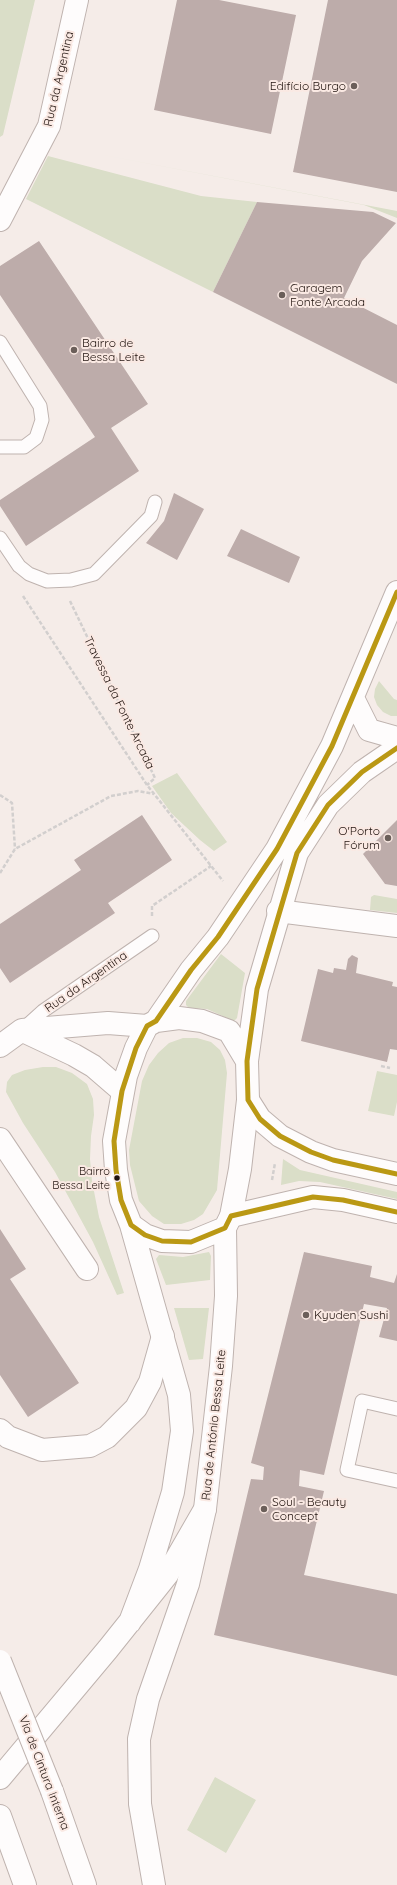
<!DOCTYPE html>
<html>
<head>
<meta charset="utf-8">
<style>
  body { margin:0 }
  canvas { display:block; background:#f5ece8 }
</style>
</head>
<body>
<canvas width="397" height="1885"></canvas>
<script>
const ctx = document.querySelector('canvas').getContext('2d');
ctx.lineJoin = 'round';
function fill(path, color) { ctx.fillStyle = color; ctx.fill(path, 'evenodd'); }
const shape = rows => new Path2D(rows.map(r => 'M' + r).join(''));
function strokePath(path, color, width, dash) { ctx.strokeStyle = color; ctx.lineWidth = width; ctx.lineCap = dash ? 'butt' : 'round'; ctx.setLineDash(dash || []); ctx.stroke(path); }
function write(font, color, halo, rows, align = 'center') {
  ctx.font = font + ' Quicksand,sans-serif'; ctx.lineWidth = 4; ctx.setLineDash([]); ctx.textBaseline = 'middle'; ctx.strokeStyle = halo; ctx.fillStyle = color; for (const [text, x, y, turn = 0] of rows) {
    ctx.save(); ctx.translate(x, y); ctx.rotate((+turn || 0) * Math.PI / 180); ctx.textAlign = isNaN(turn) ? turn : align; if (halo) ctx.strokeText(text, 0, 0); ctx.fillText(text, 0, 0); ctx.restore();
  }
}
fill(shape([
  [0,0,35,0,3,135,0,137],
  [93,153,397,211,397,218,364,205],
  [48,156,201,196,257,202,213,292,26,199],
  [379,681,394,699,397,700,397,716,391,716,383,712,377,705,374,697,375,689],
  [177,773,227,842,214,851,200,840,171,813,152,786],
  [374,895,397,899,397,913,370,910,371,897],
  [221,954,245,973,237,1018,234,1021,207,1009,189,1008,186,1005,186,1001],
  [183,1038,197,1038,211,1042,220,1050,225,1060,227,1073,217,1190,203,1214,194,1220,181,1224,164,1224,152,1216,139,1201,130,1165,129,1150,142,1081,149,1065,158,1053,169,1043],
  [43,1067,56,1067,72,1073,87,1084,93,1099,94,1115,91,1136,90,1159,92,1181,99,1217,124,1293,117,1295,93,1242,55,1172,23,1123,6,1092,7,1082,12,1075,25,1070],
  [377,1071,397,1075,397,1102,394,1116,368,1111],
  [283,1159,300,1170,397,1192,397,1199,320,1182,299,1181,281,1185],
  [209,1252,211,1256,210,1280,166,1285,156,1259,159,1255,183,1257],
  [174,1308,209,1308,203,1359,189,1360],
  [215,1777,256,1800,226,1853,187,1830]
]), '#dadec8');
fill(shape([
  [177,0,219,0,296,15,271,134,154,110],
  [328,0,397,0,397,192,293,172],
  [257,202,373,212,396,223,362,261,344,298,397,325,397,384,213,292],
  [39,241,148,404,111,428,139,471,26,546,0,506,0,500,95,437,0,295,0,266],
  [174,493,204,509,177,560,146,543,164,521],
  [241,529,300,557,289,583,227,556],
  [142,815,172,860,108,903,115,913,10,983,0,968,0,924,81,870,74,860],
  [397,820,397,886,385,884,363,854],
  [352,955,358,958,356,973,393,982,392,986,397,987,397,1050,390,1049,387,1062,301,1041,318,969,333,973,334,968,346,970,348,959],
  [0,1229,26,1269,10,1279,79,1383,28,1417,0,1375],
  [304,1252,372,1266,370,1277,394,1283,397,1274,397,1341,379,1337,387,1308,364,1304,324,1475,300,1470,299,1486,324,1491,304,1575,397,1594,397,1676,214,1635,251,1479,263,1480,264,1467,251,1463]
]), '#bdacaa');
const service = shape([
  [0,342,40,406,42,420,36,438,24,447,0,447],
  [0,538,19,566,29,574,47,581,71,580,94,574,151,516,155,502],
  [22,1030,43,1011,152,936],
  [397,1409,362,1401,347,1470,397,1481]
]);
const minor = shape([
  [0,220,49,126,77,0],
  [278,911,397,926],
  [23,1031,74,1055,93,1066,122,1091],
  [0,1046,22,1030,108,1023,147,1026],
  [0,1139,87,1269]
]);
const tertiary = shape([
  [248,1100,260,1119,280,1136,311,1152,333,1160,397,1174],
  [231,1216,313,1197,343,1200,397,1212]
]);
const secondary = shape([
  [353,698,369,730,397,738],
  [156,1021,179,1018,202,1021,229,1031,247,1061],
  [131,1225,145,1235,162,1241,191,1242,225,1228,231,1216,240,1169,248,1100,247,1061,257,989,297,853,328,805,362,772,397,748],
  [130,1622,150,1569,173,1492,182,1431,179,1395,131,1225,121,1200,116,1170,114,1141,126,1076,136,1048,147,1026,156,1021,191,970,218,937,277,849,332,746,397,592],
  [0,1778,108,1649,167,1575,205,1509,221,1366,226,1296,225,1228]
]);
const motorway = shape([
  [0,1430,8,1437,42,1450,90,1446,107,1437,136,1408,150,1382,163,1336],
  [52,1791,85,1885],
  [0,1816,25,1885],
  [154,1885,140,1804,139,1739,148,1699,188,1584,205,1509]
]);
strokePath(service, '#bfb3af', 15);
strokePath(minor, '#bfb3af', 24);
strokePath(tertiary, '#bfb3af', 24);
strokePath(secondary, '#bfb3af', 24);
strokePath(motorway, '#bfb3af', 24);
strokePath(shape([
  [23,596,147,785,223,881],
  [70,601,155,778,147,785],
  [0,795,12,803,15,849],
  [0,873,15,849,111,796,138,791,154,794],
  [152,916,152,906,211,866],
  [381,1066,390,1068],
  [272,1180,275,1163]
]), '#d2cfce', 2.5, [4, 2]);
strokePath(service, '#fefcfc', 13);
strokePath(minor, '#fefcfc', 22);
strokePath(tertiary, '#fefcfc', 22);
strokePath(secondary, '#fefcfc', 22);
strokePath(motorway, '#fefcfc', 22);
const motorwayBridge = shape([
  [0,1661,52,1791]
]);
strokePath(motorwayBridge, '#bfb3af', 24, []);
strokePath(motorwayBridge, '#fefcfc', 22);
strokePath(shape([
  [397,592,332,746,277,849,218,937,191,970,156,1021,147,1026,136,1048,122,1091,114,1141,116,1170,121,1200,131,1225,145,1235,162,1241,191,1242,225,1228,231,1216,313,1197,343,1200,397,1212],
  [397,748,362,772,328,805,297,853,257,989,247,1061,248,1100,260,1119,280,1136,311,1152,333,1160,397,1174]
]), '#ba9814', 5);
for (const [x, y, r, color] of [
  [354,86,4,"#6b5f5a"],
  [282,295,4,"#6b5f5a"],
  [74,350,4,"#6b5f5a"],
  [388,838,4,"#6b5f5a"],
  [117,1178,3.5,"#20130e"],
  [306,1315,4,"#6b5f5a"],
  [264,1509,4,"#6b5f5a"]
]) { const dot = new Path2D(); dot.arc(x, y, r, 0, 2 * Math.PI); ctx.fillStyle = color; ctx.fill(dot); strokePath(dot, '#fae9e3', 1.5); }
write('11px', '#20130e', '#fae9e3', [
  ["Bairro",110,1172],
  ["Bessa Leite",110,1186]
], 'right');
write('12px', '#20130e', '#fae9e3', [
  ["Rua da Argentina",59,79,-77],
  ["Travessa da Fonte Arcada",119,703,64],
  ["Rua da Argentina",86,982,-35],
  ["Rua de António Bessa Leite",214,1425,-84],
  ["Via de Cintura Interna",44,1773,69]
]);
write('12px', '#20130e', '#fae9e3', [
  ["Edifício Burgo",346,86,"right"],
  ["Garagem",290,288],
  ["Fonte Arcada",290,302],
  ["Bairro de",82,343],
  ["Bessa Leite",82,357],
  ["O'Porto",380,831,"right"],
  ["Fórum",380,845,"right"],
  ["Kyuden Sushi",314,1315],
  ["Soul - Beauty",272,1502],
  ["Concept",272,1516]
], 'left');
</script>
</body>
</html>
